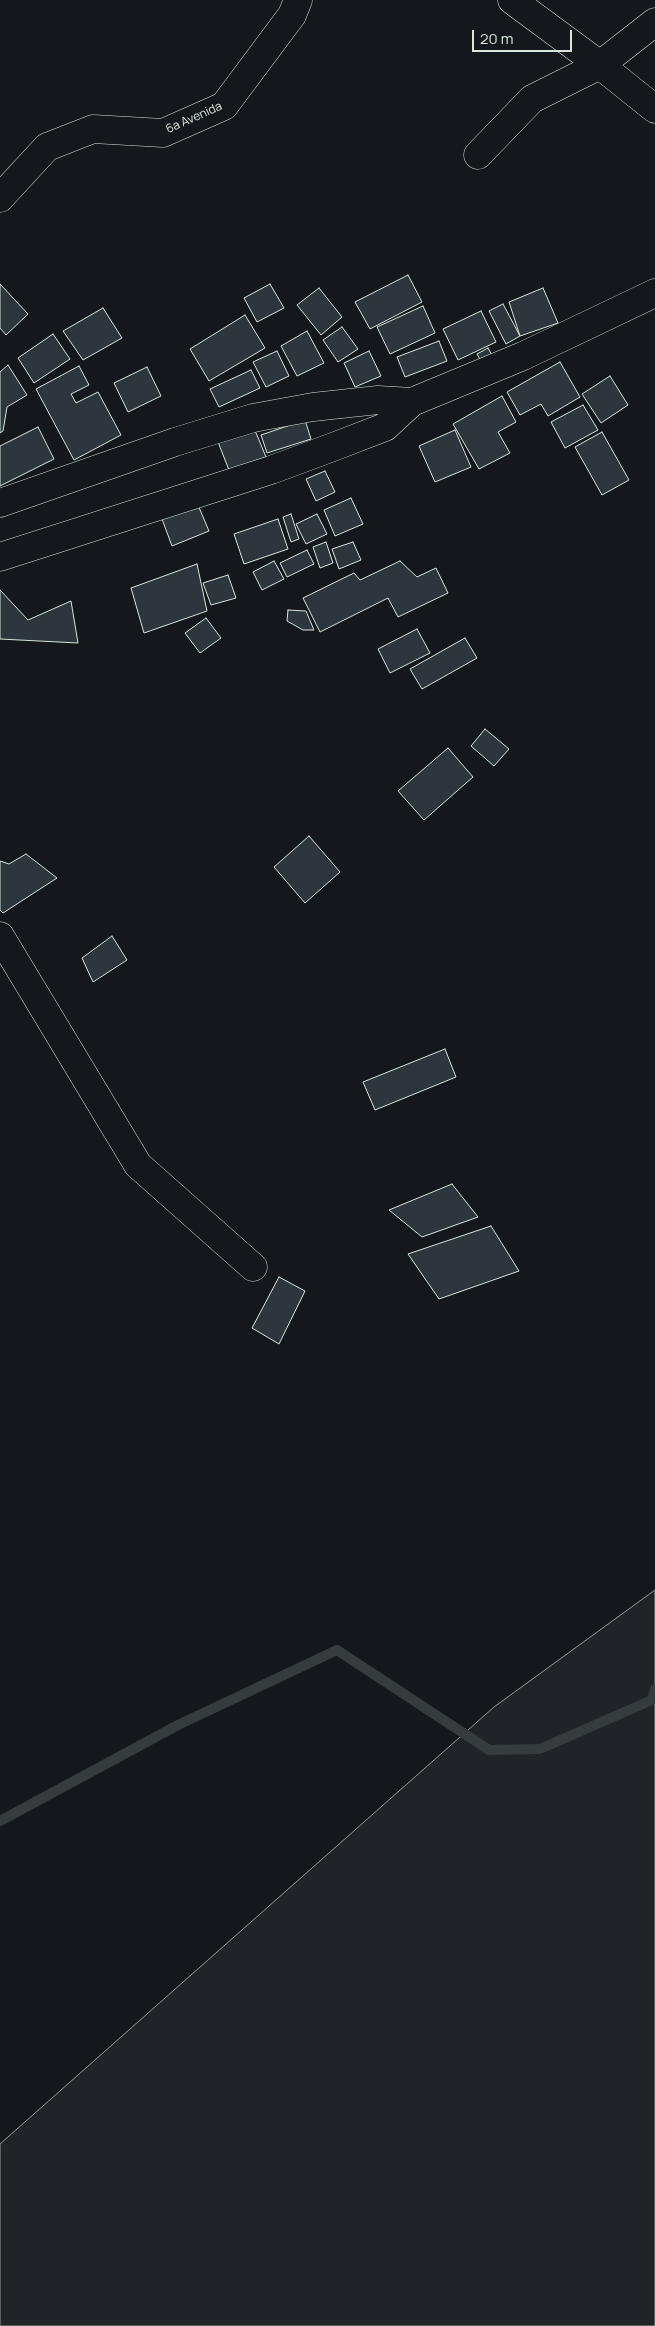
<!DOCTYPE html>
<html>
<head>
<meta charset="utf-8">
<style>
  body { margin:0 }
  #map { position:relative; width:655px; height:2326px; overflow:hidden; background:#14181c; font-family:Manrope,sans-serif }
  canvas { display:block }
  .scale { position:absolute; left:472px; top:30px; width:100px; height:22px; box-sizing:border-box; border:2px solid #d8e6dc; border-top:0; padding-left:6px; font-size:15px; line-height:18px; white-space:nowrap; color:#d8e6dc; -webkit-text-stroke:4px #14181c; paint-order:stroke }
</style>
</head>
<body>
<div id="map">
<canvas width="655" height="2326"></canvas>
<div class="scale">20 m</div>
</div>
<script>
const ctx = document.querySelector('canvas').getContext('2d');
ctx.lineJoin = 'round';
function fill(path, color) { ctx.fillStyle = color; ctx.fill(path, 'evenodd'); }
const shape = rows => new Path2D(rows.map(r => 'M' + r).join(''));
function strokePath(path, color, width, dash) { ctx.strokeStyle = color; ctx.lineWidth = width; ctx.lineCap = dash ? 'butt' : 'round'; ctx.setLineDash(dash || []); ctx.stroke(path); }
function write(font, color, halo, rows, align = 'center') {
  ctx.font = font + ' Manrope,sans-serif'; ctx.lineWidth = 4; ctx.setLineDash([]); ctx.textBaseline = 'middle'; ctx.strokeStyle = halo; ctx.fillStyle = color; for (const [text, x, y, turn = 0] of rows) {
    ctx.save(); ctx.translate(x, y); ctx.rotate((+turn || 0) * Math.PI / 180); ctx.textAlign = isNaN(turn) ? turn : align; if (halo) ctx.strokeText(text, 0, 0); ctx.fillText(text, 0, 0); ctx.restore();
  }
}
const green = shape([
  [655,1590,655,2326,0,2326,0,2144,494,1707,655,1590]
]);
fill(green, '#202428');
strokePath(green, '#939e99', 1);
strokePath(shape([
  [0,1821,178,1725,337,1650,489,1750,540,1749,652,1700,655,1689]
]), '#363b3e', 10);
const building = shape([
  [408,275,422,302,370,329,355,302,408,275],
  [0,284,28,314,6,335,0,328,0,284],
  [270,284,284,308,257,322,244,298,270,284],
  [319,288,342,317,321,335,297,305,319,288],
  [543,288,558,323,520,336,509,302,543,288],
  [503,304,520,336,506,344,489,311,503,304],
  [423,306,435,333,390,354,377,327,423,306],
  [103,308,122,338,83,360,63,331,103,308],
  [481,311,496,342,458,360,443,329,481,311],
  [245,315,265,348,209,381,190,349,245,315],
  [342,327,358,349,338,362,323,340,342,327],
  [307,331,324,363,297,376,281,346,307,331],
  [53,334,70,359,34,383,18,358,53,334],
  [439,341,447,361,405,377,397,357,439,341],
  [488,348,494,359,483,365,477,354,488,348],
  [277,351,289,376,266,387,253,362,277,351],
  [369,351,381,376,355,387,344,363,369,351],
  [560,362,580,397,548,416,541,404,520,415,507,392,560,362],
  [8,365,27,395,7,407,3,431,0,433,0,372,8,365],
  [79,366,89,385,71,394,76,403,98,392,121,435,74,460,36,389,79,366],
  [147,367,161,396,128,412,114,383,147,367],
  [251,370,260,388,219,407,210,389,251,370],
  [610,376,628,405,601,423,582,394,610,376],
  [502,396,516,422,498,432,510,453,479,469,453,424,502,396],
  [583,405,598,430,565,448,551,422,583,405],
  [305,420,311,439,267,453,261,435,305,420],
  [38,427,54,459,0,486,0,446,38,427],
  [254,428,266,457,229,470,218,442,254,428],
  [455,430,471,467,435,482,419,446,455,430],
  [602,432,629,480,602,495,575,447,602,432],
  [325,471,335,492,316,501,306,479,325,471],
  [351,498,363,524,335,536,324,510,351,498],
  [198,505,209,531,172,546,162,519,198,505],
  [291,514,299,539,291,542,283,517,291,514],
  [317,514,327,534,306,544,296,524,317,514],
  [278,519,288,549,244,564,234,534,278,519],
  [326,542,333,563,320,568,313,547,326,542],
  [353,542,361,560,339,569,332,549,353,542],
  [307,550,314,564,287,577,280,563,307,550],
  [274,561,284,579,262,590,253,572,274,561],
  [400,561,417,577,436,568,448,593,398,617,388,598,320,632,303,598,354,573,360,580,400,561],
  [197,564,207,611,144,633,131,588,197,564],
  [228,575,236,598,211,605,203,583,228,575],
  [0,590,28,620,71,601,78,643,0,639,0,590],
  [288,610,306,611,314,630,303,630,287,621,288,610],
  [206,618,221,638,200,653,185,633,206,618],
  [417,629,430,653,390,673,378,649,417,629],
  [465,638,477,658,422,689,410,669,465,638],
  [485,729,509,749,494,766,471,746,485,729],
  [448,748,473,777,424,820,398,791,448,748],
  [309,836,340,872,305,903,274,867,309,836],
  [26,854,57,878,3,913,0,910,0,861,9,864,26,854],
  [112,936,127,960,93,982,82,958,112,936],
  [445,1049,456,1077,375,1110,363,1082,445,1049],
  [452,1184,478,1217,422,1237,389,1210,452,1184],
  [491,1226,519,1271,439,1299,408,1254,491,1226],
  [279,1277,305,1291,279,1344,252,1328,279,1277]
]);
fill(building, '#2c363c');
strokePath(building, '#d8e6dc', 1);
const minor = shape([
  [512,0,600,65,655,109],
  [478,155,532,99,600,65,655,22],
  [0,503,175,442,253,418,313,407,378,400,412,402,523,356,655,293],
  [0,557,271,470,333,447,385,427,412,402],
  [0,936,138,1165,253,1267]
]);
const tertiary = shape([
  [0,198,47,147,93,129,163,133,224,106,292,15,298,0]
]);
strokePath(minor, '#d8e6dc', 29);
strokePath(tertiary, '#d8e6dc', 29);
strokePath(minor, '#14181c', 28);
strokePath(tertiary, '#14181c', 28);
write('12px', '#d8e6dc', '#14181c', [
  ["6a Avenida",194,118,-24]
]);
</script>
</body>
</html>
